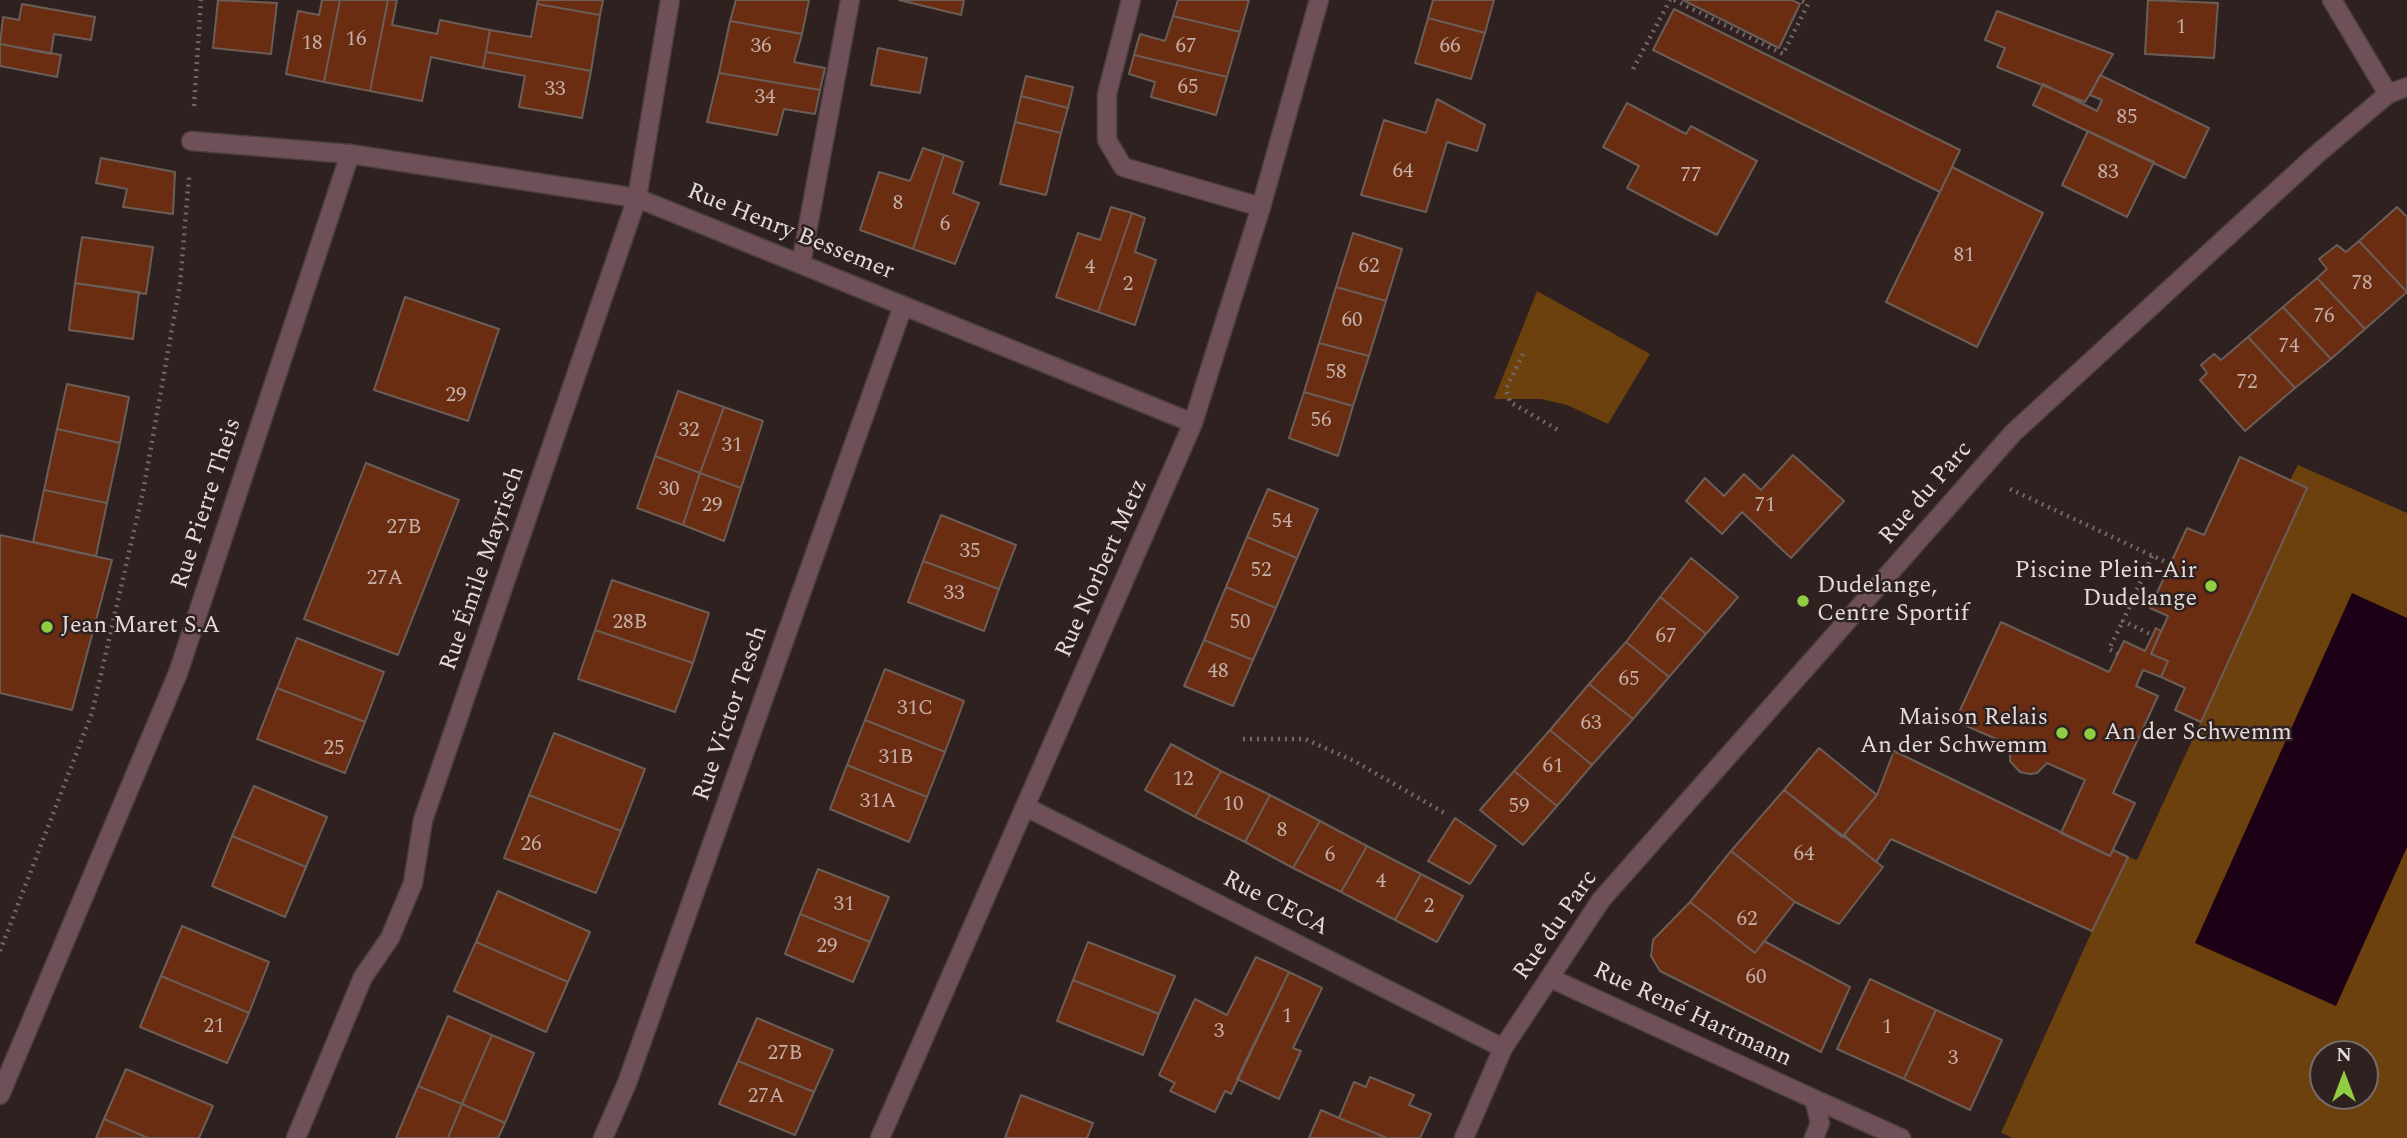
<!DOCTYPE html>
<html>
<head>
<meta charset="utf-8">
<style>
  body { margin:0 }
  #map { position:relative; width:2407px; height:1138px; overflow:hidden; background:#2e2120; font-family:Spectral,serif }
  canvas { display:block }
  .north { position:absolute; left:2309px; top:1040px; width:70px; height:70px; box-sizing:border-box; background:#2e2120; border:2px solid #766b6a; border-radius:50%; rotate:0deg; font-size:19px; font-weight:700; line-height:28px; text-align:center; color:#e3dada }
  .north::after { content:''; display:block; margin:auto; width:24px; height:32px; background:#90cd40; clip-path:polygon(50% 0,100% 100%,50% 72%,0 100%) }
</style>
</head>
<body>
<div id="map">
<canvas width="2407" height="1138"></canvas>
<div class="north">N</div>
</div>
<script>
const ctx = document.querySelector('canvas').getContext('2d');
ctx.lineJoin = 'round';
function fill(path, color) { ctx.fillStyle = color; ctx.fill(path, 'evenodd'); }
const shape = rows => new Path2D(rows.map(r => 'M' + r).join(''));
function strokePath(path, color, width, dash) { ctx.strokeStyle = color; ctx.lineWidth = width; ctx.lineCap = dash ? 'butt' : 'round'; ctx.setLineDash(dash || []); ctx.stroke(path); }
function write(font, color, halo, rows, align = 'center') {
  ctx.font = font + ' Spectral,serif'; ctx.lineWidth = 5; ctx.setLineDash([]); ctx.textBaseline = 'middle'; ctx.strokeStyle = halo; ctx.fillStyle = color; for (const [text, x, y, turn = 0] of rows) {
    ctx.save(); ctx.translate(x, y); ctx.rotate((+turn || 0) * Math.PI / 180); ctx.textAlign = isNaN(turn) ? turn : align; if (halo) ctx.strokeText(text, 0, 0); ctx.fillText(text, 0, 0); ctx.restore();
  }
}
fill(shape([
  [1537,291,1650,354,1608,424,1567,405,1541,399,1494,399],
  [2240,457,2290,480,2298,465,2407,513,2407,1138,2013,1138,2001,1133,2092,931,2128,857,2137,860,2200,723,2175,710,2185,688,2161,677,2168,661,2151,654,2168,616,2150,608,2187,528,2204,535],
  [2323,1054,2365,1054,2365,1096,2323,1096]
]), '#6c410d');
fill(shape([
  [2352,593,2407,618,2407,847,2336,1006,2195,943]
]), '#1c0015');
const building = shape([
  [218,0,277,3,271,54,213,48,218,0],
  [322,0,340,0,324,82,286,74,298,11,319,15,322,0],
  [340,0,388,0,370,91,324,82,340,0],
  [388,0,397,0,392,25,437,34,440,20,490,30,483,68,431,57,422,101,370,91,388,0],
  [538,0,603,0,600,15,537,4,538,0],
  [736,0,809,0,802,34,730,21,736,0],
  [899,0,964,0,961,15,899,0],
  [1178,0,1249,0,1240,32,1173,16,1178,0],
  [1433,0,1494,0,1485,33,1428,18,1433,0],
  [1683,0,1792,0,1800,4,1779,48,1683,0],
  [2148,0,2218,3,2214,58,2145,54,2148,0],
  [22,4,95,17,91,40,54,34,51,54,0,44,3,17,19,20,22,4],
  [537,4,600,15,591,71,486,52,490,30,531,37,537,4],
  [1674,9,1960,150,1940,192,1653,50,1674,9],
  [1997,11,2113,54,2085,102,1997,67,2005,48,1985,40,1997,11],
  [1173,16,1240,32,1227,77,1134,55,1140,34,1165,41,1173,16],
  [1428,18,1485,33,1471,79,1415,63,1428,18],
  [730,21,802,34,794,62,825,68,820,90,719,73,730,21],
  [0,44,61,55,57,77,0,66,0,44],
  [878,48,927,58,920,93,871,85,878,48],
  [486,52,591,71,582,118,519,107,525,76,483,68,486,52],
  [1134,55,1227,77,1216,115,1151,97,1155,82,1129,74,1134,55],
  [719,73,820,90,815,114,784,109,777,135,707,122,719,73],
  [2100,75,2209,128,2185,178,2033,105,2043,84,2097,111,2102,100,2090,95,2100,75],
  [1026,76,1073,87,1068,108,1021,96,1026,76],
  [1021,96,1068,108,1061,133,1015,122,1021,96],
  [1437,99,1485,125,1477,151,1447,142,1426,212,1361,195,1384,120,1426,133,1437,99],
  [1627,103,1686,134,1691,126,1757,161,1717,235,1627,188,1639,166,1603,147,1627,103],
  [1015,122,1061,133,1046,195,1000,184,1015,122],
  [2088,131,2154,162,2127,217,2062,185,2088,131],
  [923,148,944,155,913,249,860,230,879,172,910,181,923,148],
  [944,155,963,162,953,193,979,203,955,264,913,249,944,155],
  [101,158,175,172,173,214,123,207,127,189,96,183,101,158],
  [1952,167,2043,213,1977,347,1886,302,1952,167],
  [1111,207,1132,213,1098,312,1056,297,1078,233,1100,240,1111,207],
  [2397,207,2407,217,2407,292,2359,241,2397,207],
  [1132,213,1145,218,1135,252,1156,260,1135,325,1098,312,1132,213],
  [1353,233,1402,249,1386,301,1336,287,1353,233],
  [82,237,153,247,146,294,75,283,82,237],
  [2359,241,2407,292,2365,329,2317,278,2327,269,2319,259,2337,245,2346,252,2359,241],
  [2317,278,2365,329,2331,359,2283,307,2317,278],
  [75,283,139,292,133,339,69,330,75,283],
  [1336,287,1386,301,1369,356,1319,343,1336,287],
  [405,297,499,329,468,421,374,390,405,297],
  [2283,307,2331,359,2295,388,2248,337,2283,307],
  [2248,337,2295,388,2245,431,2200,380,2207,373,2201,365,2214,354,2221,360,2248,337],
  [1319,343,1369,356,1353,406,1304,392,1319,343],
  [67,384,129,397,120,443,57,429,67,384],
  [678,391,724,407,700,473,655,456,678,391],
  [1304,392,1353,406,1338,456,1289,438,1304,392],
  [724,407,763,421,741,488,700,473,724,407],
  [57,429,120,443,107,503,44,490,57,429],
  [1793,455,1844,501,1791,558,1742,512,1722,534,1686,501,1705,478,1724,496,1744,474,1761,490,1793,455],
  [655,456,700,473,683,525,637,508,655,456],
  [2240,457,2307,488,2201,722,2175,710,2185,688,2161,677,2168,661,2151,654,2168,616,2150,608,2187,528,2204,535,2240,457],
  [366,463,459,500,398,655,304,619,366,463],
  [700,473,741,488,724,541,683,525,700,473],
  [1268,489,1318,509,1297,558,1247,537,1268,489],
  [44,490,107,503,96,556,33,542,44,490],
  [941,515,1016,545,999,589,923,561,941,515],
  [0,535,112,560,72,710,0,693,0,535],
  [1247,537,1297,558,1276,608,1226,587,1247,537],
  [1691,558,1738,597,1706,634,1660,597,1691,558],
  [923,561,999,589,984,631,908,602,923,561],
  [612,580,709,613,693,663,595,630,612,580],
  [1226,587,1276,608,1253,660,1204,640,1226,587],
  [1660,597,1706,634,1669,677,1626,642,1660,597],
  [2001,622,2109,672,2124,641,2145,651,2156,628,2161,631,2151,654,2168,661,2161,677,2143,670,2136,686,2158,696,2113,793,2135,803,2110,856,2061,833,2085,780,2047,763,2037,773,2030,774,2020,772,2010,761,2010,745,1955,721,2001,622],
  [595,630,693,663,675,712,578,679,595,630],
  [297,638,384,672,365,722,277,688,297,638],
  [1204,640,1253,660,1233,706,1184,686,1204,640],
  [1626,642,1669,677,1633,719,1589,684,1626,642],
  [885,669,964,701,945,752,865,720,885,669],
  [1589,684,1633,719,1592,765,1550,730,1589,684],
  [277,688,365,722,345,773,257,739,277,688],
  [865,720,945,752,927,797,847,765,865,720],
  [1550,730,1592,765,1557,806,1514,771,1550,730],
  [554,733,645,769,621,831,529,795,554,733],
  [1171,744,1221,771,1195,817,1145,790,1171,744],
  [1819,748,1877,795,1842,837,1784,790,1819,748],
  [1894,751,2110,856,2113,850,2128,857,2092,931,1891,839,1876,862,1844,835,1877,795,1894,751],
  [847,765,927,797,909,842,830,809,847,765],
  [1221,771,1270,795,1245,842,1195,817,1221,771],
  [1514,771,1557,806,1523,845,1480,810,1514,771],
  [254,786,327,817,306,867,232,836,254,786],
  [1784,790,1883,867,1839,924,1795,902,1731,851,1784,790],
  [529,795,621,831,596,893,504,858,529,795],
  [1270,795,1320,821,1293,868,1245,842,1270,795],
  [1455,818,1496,846,1470,884,1428,861,1455,818],
  [1320,821,1367,846,1341,892,1293,868,1320,821],
  [232,836,306,867,285,917,212,886,232,836],
  [1367,846,1421,874,1395,920,1341,892,1367,846],
  [1731,851,1795,902,1755,953,1690,902,1731,851],
  [818,869,889,897,870,942,800,914,818,869],
  [1421,874,1463,896,1437,942,1395,920,1421,874],
  [498,891,590,932,568,982,476,942,498,891],
  [1690,902,1755,953,1764,941,1850,987,1821,1052,1660,971,1651,956,1653,940,1690,902],
  [800,914,870,942,853,982,785,954,800,914],
  [182,926,269,962,249,1013,161,976,182,926],
  [476,942,568,982,546,1032,454,991,476,942],
  [1088,942,1175,976,1159,1014,1073,980,1088,942],
  [1256,957,1289,972,1231,1094,1225,1091,1215,1112,1170,1091,1175,1083,1159,1075,1195,999,1227,1015,1256,957],
  [1289,972,1322,988,1293,1048,1301,1051,1279,1099,1237,1079,1289,972],
  [161,976,249,1013,227,1063,140,1027,161,976],
  [1870,979,1936,1010,1904,1079,1837,1049,1870,979],
  [1073,980,1159,1014,1143,1055,1057,1021,1073,980],
  [1936,1010,2002,1040,1970,1110,1904,1079,1936,1010],
  [448,1016,492,1035,462,1104,418,1086,448,1016],
  [757,1018,833,1050,814,1092,738,1061,757,1018],
  [492,1035,534,1053,505,1123,462,1104,492,1035],
  [738,1061,814,1092,795,1135,719,1104,738,1061],
  [126,1069,213,1106,199,1138,148,1138,104,1119,126,1069],
  [1370,1077,1414,1095,1409,1105,1431,1114,1420,1138,1387,1138,1339,1118,1354,1082,1366,1087,1370,1077],
  [418,1086,462,1104,448,1138,396,1138,418,1086],
  [1021,1095,1093,1123,1087,1138,1005,1138,1021,1095],
  [462,1104,505,1123,498,1138,448,1138,462,1104],
  [1321,1110,1339,1118,1387,1138,1309,1138,1321,1110],
  [104,1119,148,1138,96,1138,104,1119]
]);
fill(building, '#6a2d11');
strokePath(building, '#6b5d58', 2);
const service = shape([
  [1131,0,1107,94,1107,140,1123,167,1261,207],
  [191,141,350,154],
  [801,264,850,0]
]);
const minor = shape([
  [2332,0,2388,94],
  [1026,807,1503,1048],
  [1550,978,1814,1099],
  [0,1095,178,673,350,154,637,198,1193,423],
  [296,1138,363,977,390,938,413,883,423,820,637,198,670,0],
  [603,1138,627,1083,903,306],
  [880,1138,1193,423,1261,207,1319,0],
  [1464,1138,1503,1048,1601,900,2013,433,2316,155,2388,94,2407,87],
  [1814,1138,1820,1123,1814,1099,1901,1138]
]);
strokePath(service, '#4b3f3e', 21);
strokePath(minor, '#4b3f3e', 21);
strokePath(shape([
  [1674,0,1783,54,1808,4,1800,0],
  [1633,69,1670,0],
  [194,106,201,0],
  [1523,354,1506,389,1510,402,1558,430],
  [2010,489,2170,564],
  [2152,556,2123,621,2152,635],
  [2118,654,2109,649,2123,621],
  [1243,739,1305,739,1354,761,1448,815],
  [0,951,92,713,143,492,180,284,189,177]
]), '#736767', 4.5, [2, 5]);
strokePath(service, '#6f5059', 18);
strokePath(minor, '#6f5059', 18);
for (const [x, y, r, color] of [
  [2211,586,7,"#90cd40"],
  [1803,601,7,"#90cd40"],
  [47,627,7,"#90cd40"],
  [2062,733,7,"#90cd40"],
  [2090,734,7,"#90cd40"]
]) { const dot = new Path2D(); dot.arc(x, y, r, 0, 2 * Math.PI); ctx.fillStyle = color; ctx.fill(dot); strokePath(dot, '#2e2120', 2.5); }
write('21px', '#c5afa8', null, [
  ["1",2181,29],
  ["16",356,41],
  ["18",312,45],
  ["36",761,48],
  ["67",1186,48],
  ["66",1450,48],
  ["65",1188,89],
  ["33",555,91],
  ["34",765,99],
  ["85",2127,119],
  ["64",1403,173],
  ["83",2108,174],
  ["77",1691,177],
  ["8",898,205],
  ["6",945,226],
  ["81",1964,257],
  ["62",1369,268],
  ["4",1090,269],
  ["78",2362,285],
  ["2",1128,286],
  ["76",2324,318],
  ["60",1352,322],
  ["74",2289,348],
  ["58",1336,374],
  ["72",2247,384],
  ["29",456,397],
  ["56",1321,422],
  ["32",689,432],
  ["31",732,447],
  ["30",669,491],
  ["29",712,507],
  ["71",1765,507],
  ["54",1282,523],
  ["27B",404,529],
  ["35",970,553],
  ["52",1261,572],
  ["27A",385,580],
  ["33",954,595],
  ["28B",630,624],
  ["50",1240,624],
  ["67",1666,638],
  ["48",1218,673],
  ["65",1629,681],
  ["31C",915,710],
  ["63",1591,725],
  ["25",334,750],
  ["31B",896,759],
  ["61",1553,768],
  ["12",1183,781],
  ["31A",878,803],
  ["10",1233,806],
  ["59",1519,808],
  ["8",1282,832],
  ["26",531,846],
  ["64",1804,856],
  ["6",1330,857],
  ["4",1381,883],
  ["31",844,906],
  ["2",1429,908],
  ["62",1747,921],
  ["29",827,948],
  ["60",1756,979],
  ["1",1287,1018],
  ["21",214,1028],
  ["1",1887,1029],
  ["3",1219,1033],
  ["27B",785,1055],
  ["3",1953,1060],
  ["27A",766,1098]
]);
write('24px', '#e3dada', '#2e2120', [
  ["Rue Henry Bessemer",790,233,22],
  ["Rue du Parc",1927,494,-49],
  ["Rue Pierre Theis",208,504,-72],
  ["Rue Émile Mayrisch",484,569,-71],
  ["Rue Norbert Metz",1103,569,-66],
  ["Rue Victor Tesch",732,714,-71],
  ["Rue CECA",1275,905,27],
  ["Rue du Parc",1557,926,-55],
  ["Rue René Hartmann",1692,1016,25]
]);
write('24px', '#e3dada', '#2e2120', [
  ["Piscine Plein-Air",2197,572,"right"],
  ["Dudelange",2197,600,"right"],
  ["Dudelange,",1817,587],
  ["Centre Sportif",1817,615],
  ["Jean Maret S.A",61,627],
  ["Maison Relais",2048,719,"right"],
  ["An der Schwemm",2048,747,"right"],
  ["An der Schwemm",2104,734]
], 'left');
</script>
</body>
</html>
